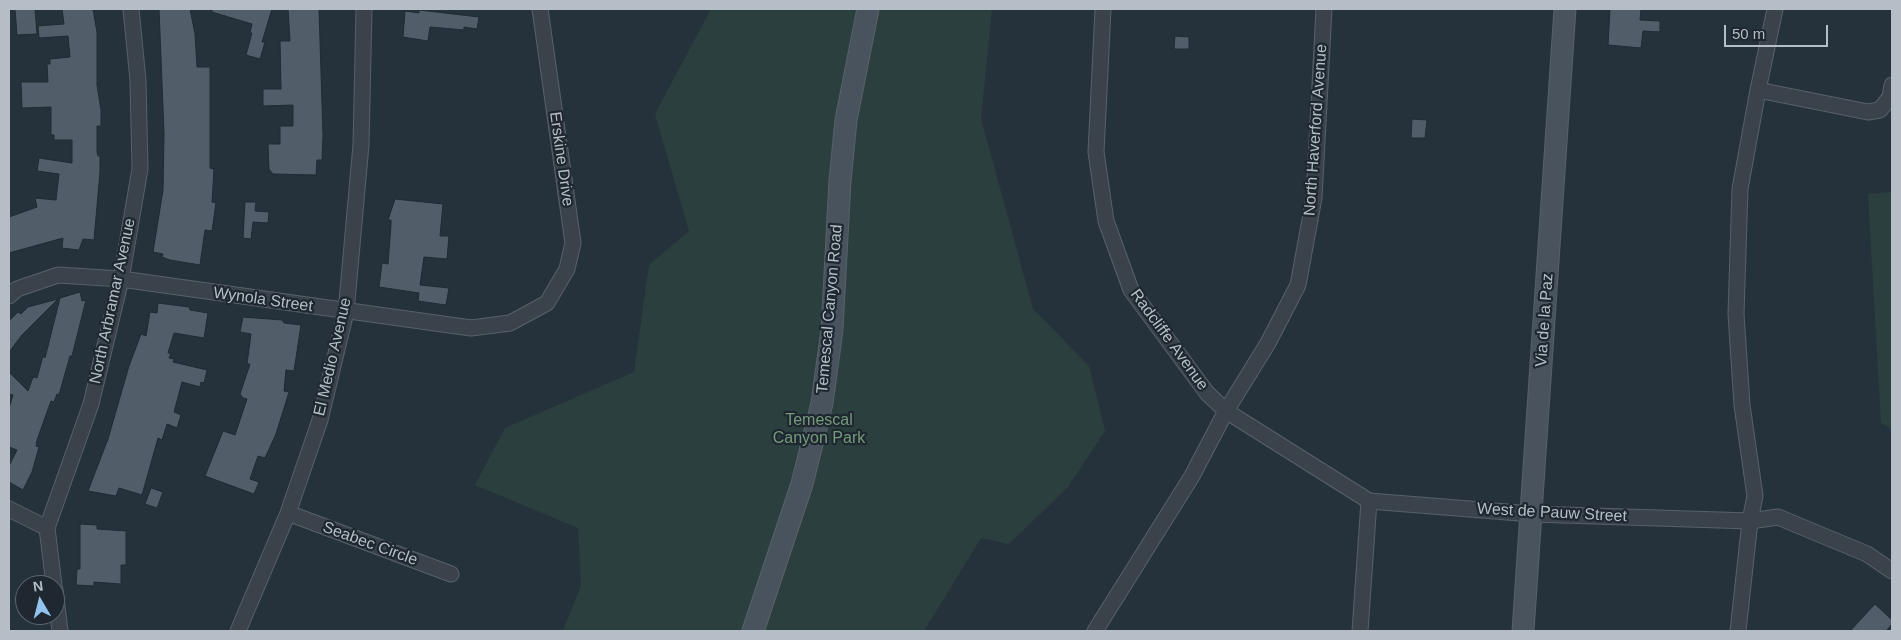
<!DOCTYPE html>
<html>
<head>
<meta charset="utf-8">
<style>
  body { margin:0 }
  #map { position:relative; width:1901px; height:640px; overflow:hidden; background:#26323b; font-family:Helvetica,sans-serif }
  canvas { display:block }
  .frame { position:absolute; inset:0; border:10px solid #b5bec7; pointer-events:none }
  .north { position:absolute; left:15px; top:575px; width:50px; height:50px; box-sizing:border-box; background:#1f2831; border:1px solid #5b646d; border-radius:50%; rotate:352deg; font-size:14px; font-weight:700; line-height:20px; text-align:center; color:#b5bec7 }
  .north::after { content:''; display:block; margin:auto; width:18px; height:22px; background:#93c2ef; clip-path:polygon(50% 0,100% 100%,50% 72%,0 100%) }
  .scale { position:absolute; left:1724px; top:25px; width:104px; height:22px; box-sizing:border-box; border:2px solid #b5bec7; border-top:0; padding-left:6px; font-size:15px; line-height:18px; white-space:nowrap; color:#b5bec7; -webkit-text-stroke:4px #1f2831; paint-order:stroke }
</style>
</head>
<body>
<div id="map">
<canvas width="1901" height="640"></canvas>
<div class="frame"></div>
<div class="north">N</div>
<div class="scale">50 m</div>
</div>
<script>
const ctx = document.querySelector('canvas').getContext('2d');
ctx.lineJoin = 'round';
function fill(path, color) { ctx.fillStyle = color; ctx.fill(path, 'evenodd'); }
const shape = rows => new Path2D(rows.map(r => 'M' + r).join(''));
function strokePath(path, color, width, dash) { ctx.strokeStyle = color; ctx.lineWidth = width; ctx.lineCap = dash ? 'butt' : 'round'; ctx.setLineDash(dash || []); ctx.stroke(path); }
function write(font, color, halo, rows, align = 'center') {
  ctx.font = font + ' Helvetica,sans-serif'; ctx.lineWidth = 4.5; ctx.setLineDash([]); ctx.textBaseline = 'middle'; ctx.strokeStyle = halo; ctx.fillStyle = color; for (const [text, x, y, turn = 0] of rows) {
    ctx.save(); ctx.translate(x, y); ctx.rotate((+turn || 0) * Math.PI / 180); ctx.textAlign = isNaN(turn) ? turn : align; if (halo) ctx.strokeText(text, 0, 0); ctx.fillText(text, 0, 0); ctx.restore();
  }
}
fill(shape([
  [711,9,992,9,981,119,1033,309,1089,366,1105,431,1068,487,1009,544,981,538,924,631,563,631,581,586,578,528,475,485,505,428,634,372,649,265,689,231,655,114],
  [1892,192,1892,429,1881,423,1868,194]
]), '#2b403e');
const building = shape([
  [15,9,35,9,37,34,17,35,15,9],
  [62,9,93,9,97,32,97,85,101,110,101,126,97,126,97,152,98,156,100,156,100,172,94,240,83,239,79,250,62,248,63,238,9,253,9,217,37,207,35,198,56,200,59,174,37,171,39,158,72,163,72,140,54,140,54,135,51,135,51,107,22,108,21,82,48,82,47,64,50,64,50,59,70,57,68,36,39,38,38,26,64,24,62,9],
  [159,9,190,9,195,34,197,67,210,67,210,168,214,169,212,202,216,203,212,231,205,230,200,265,170,260,162,257,163,254,153,252,163,190,164,133,159,9],
  [212,9,272,9,262,42,265,42,260,59,246,55,252,33,250,33,252,24,212,12,212,9],
  [288,9,319,9,323,135,322,160,317,160,316,175,273,174,269,169,268,144,280,144,280,126,293,126,293,105,263,106,263,89,281,89,280,41,290,41,288,9],
  [1610,9,1641,9,1640,20,1660,21,1660,32,1643,31,1641,48,1608,45,1610,9],
  [419,10,479,17,477,29,464,27,464,30,430,27,428,41,403,37,405,11,419,13,419,10],
  [1175,36,1189,37,1189,49,1174,49,1175,36],
  [1412,119,1427,120,1425,138,1411,138,1412,119],
  [395,199,443,204,440,236,449,236,447,259,424,257,420,285,449,288,446,305,418,301,419,293,379,287,382,263,388,264,391,225,391,220,388,220,395,199],
  [245,202,256,202,255,211,269,212,268,223,253,222,251,239,243,238,245,202],
  [80,292,82,301,86,300,72,356,70,356,59,395,57,394,54,402,51,401,37,440,36,446,39,447,32,472,23,490,9,482,9,466,17,450,9,447,9,408,13,395,9,394,9,372,28,391,33,377,37,378,43,356,45,358,60,298,80,292],
  [58,299,22,335,9,352,9,321,18,312,21,314,28,307,58,299],
  [158,303,189,307,190,310,208,313,204,338,174,333,168,353,171,353,169,358,174,359,173,362,207,370,204,383,201,382,200,387,182,382,174,412,181,415,177,428,167,424,162,440,158,438,142,495,119,488,116,496,88,491,108,439,129,366,141,334,146,336,150,312,157,313,158,303],
  [243,317,282,320,284,323,301,325,294,371,286,370,284,391,289,392,276,434,265,458,258,456,250,479,259,482,254,494,205,476,223,431,235,435,247,399,243,398,240,394,250,364,247,364,251,334,240,332,243,317],
  [151,488,163,492,157,508,145,504,151,488],
  [80,524,97,525,97,529,126,531,126,565,121,565,121,584,94,582,94,586,76,585,77,569,80,569,80,524],
  [1875,604,1892,620,1892,624,1886,631,1850,631,1875,604]
]);
fill(building, '#515e69');
strokePath(building, '#212a33', 1);
const street = shape([
  [1103,9,1096,152,1106,221,1131,290,1207,393,1226,411,1369,501,1532,514,1750,521,1778,517,1867,554,1892,571],
  [1758,90,1868,112,1880,110,1890,97,1892,85],
  [9,296,17,289,58,275,121,279,471,328,510,323,547,303,567,269,573,243,540,9],
  [9,509,47,528],
  [288,513,451,574],
  [54,585,47,528,91,404,121,279,140,169,138,80,131,9],
  [55,590,60,631],
  [238,631,288,513,320,420,346,312,361,145,364,9],
  [1095,631,1192,476,1226,411,1268,343,1298,285,1314,198,1324,9],
  [1360,631,1369,501],
  [1738,631,1750,521,1755,496,1742,405,1736,314,1740,189,1758,90,1775,9]
]);
const secondary = shape([
  [753,631,802,484,822,403,832,330,840,181,846,120,868,9],
  [1523,631,1565,9]
]);
strokePath(street, '#58616a', 17);
strokePath(secondary, '#58616a', 23);
strokePath(street, '#3a434c', 15);
strokePath(secondary, '#48535e', 21);
write('16px', '#b5bec7', '#1f2831', [
  ["North Haverford Avenue",1316,130,-86],
  ["Erskine Drive",561,159,82],
  ["Wynola Street",263,300,8],
  ["North Arbramar Avenue",113,301,-78],
  ["Temescal Canyon Road",830,309,-85],
  ["Via de la Paz",1545,320,-86],
  ["Radcliffe Avenue",1169,340,54],
  ["El Medio Avenue",333,357,-77],
  ["West de Pauw Street",1552,513,3],
  ["Seabec Circle",370,544,20]
]);
write('16px', '#769b7a', '#1f2831', [
  ["Temescal",819,421],
  ["Canyon Park",819,439]
]);
</script>
</body>
</html>
